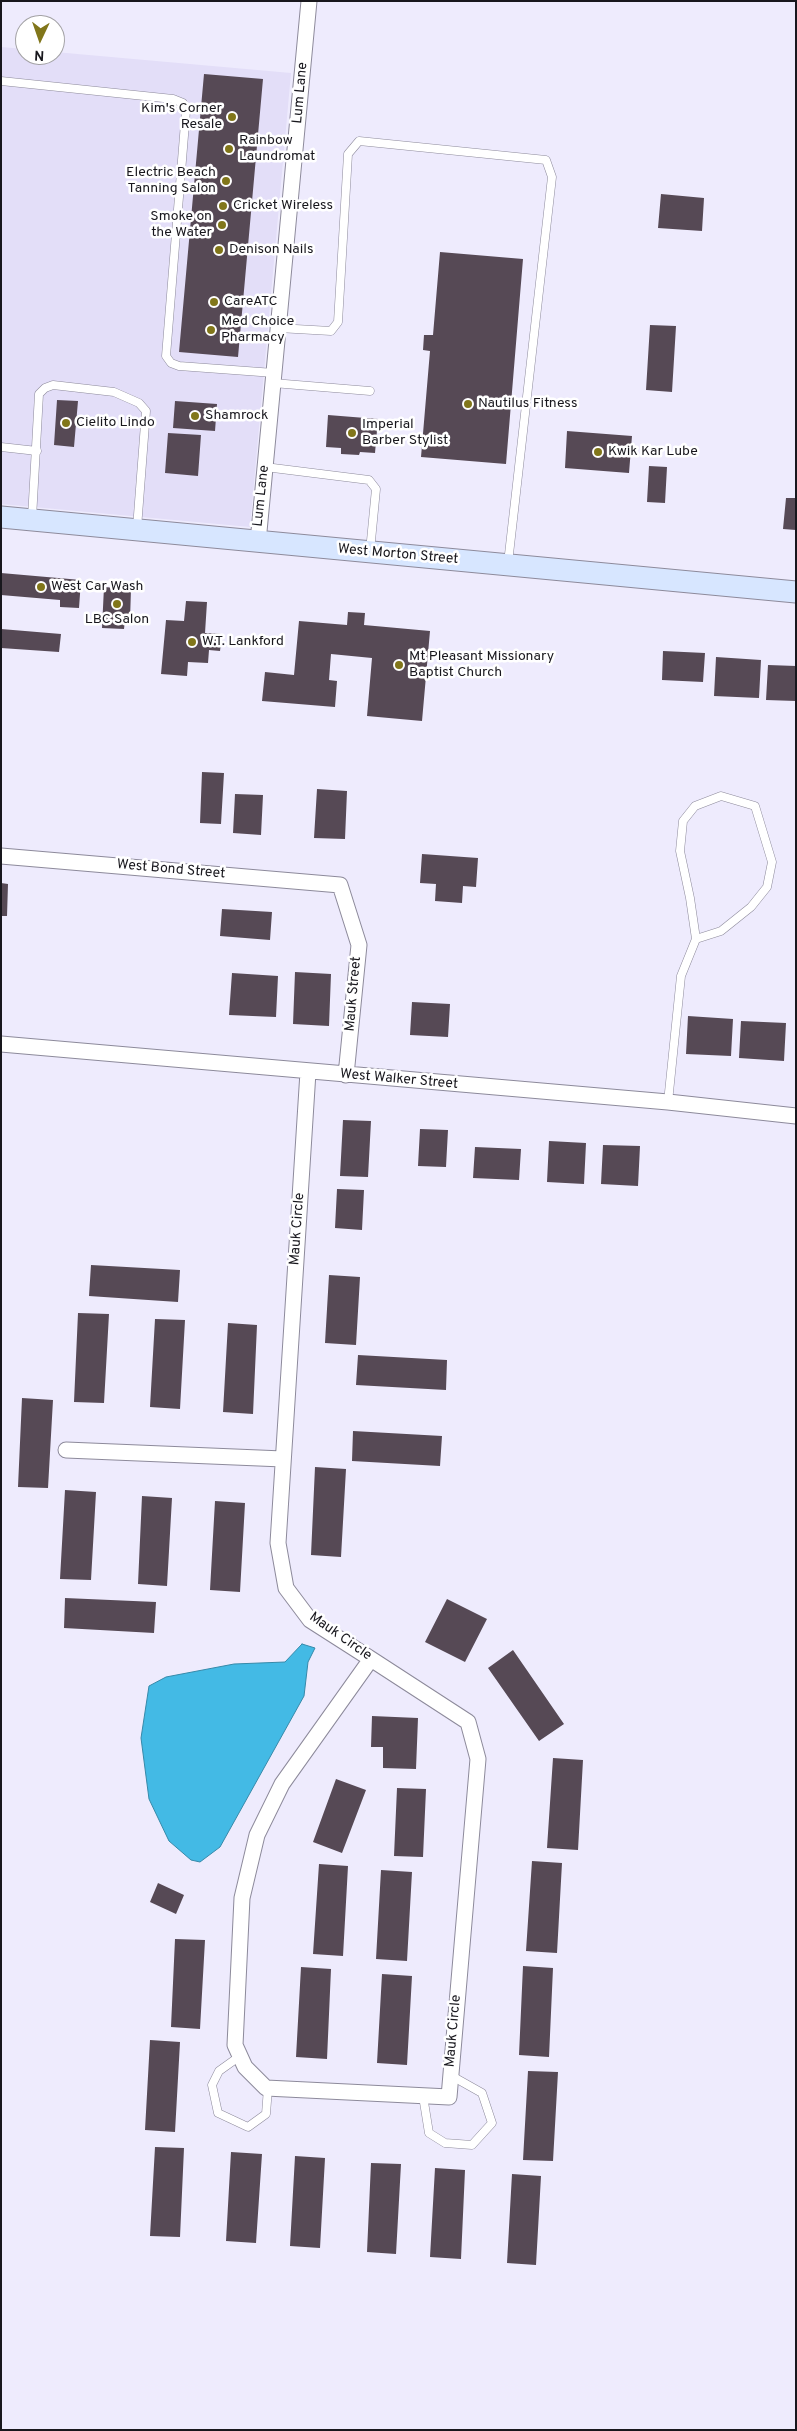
<!DOCTYPE html>
<html>
<head>
<meta charset="utf-8">
<style>
  body { margin:0 }
  #map { position:relative; width:797px; height:2431px; overflow:hidden; background:#eeebfd; font-family:Overpass,sans-serif }
  canvas { display:block }
  .frame { position:absolute; inset:0; border:2px solid #18171d; pointer-events:none }
  .north { position:absolute; left:15px; top:15px; width:50px; height:50px; box-sizing:border-box; background:#fff; border:1px solid #a3a2a5; border-radius:50%; rotate:183deg; font-size:14px; font-weight:700; line-height:20px; text-align:center; color:#18171d }
  .north::after { content:''; display:block; margin:auto; width:18px; height:22px; background:#81761a; clip-path:polygon(50% 0,100% 100%,50% 72%,0 100%) }
</style>
</head>
<body>
<div id="map">
<canvas width="797" height="2431"></canvas>
<div class="frame"></div>
<div class="north">N</div>
</div>
<script>
const ctx = document.querySelector('canvas').getContext('2d');
ctx.lineJoin = 'round';
function fill(path, color) { ctx.fillStyle = color; ctx.fill(path, 'evenodd'); }
const shape = rows => new Path2D(rows.map(r => 'M' + r).join(''));
function strokePath(path, color, width, dash) { ctx.strokeStyle = color; ctx.lineWidth = width; ctx.lineCap = dash ? 'butt' : 'round'; ctx.setLineDash(dash || []); ctx.stroke(path); }
function write(font, color, halo, rows, align = 'center') {
  ctx.font = font + ' Overpass,sans-serif'; ctx.lineWidth = 5; ctx.setLineDash([]); ctx.textBaseline = 'middle'; ctx.strokeStyle = halo; ctx.fillStyle = color; for (const [text, x, y, turn = 0] of rows) {
    ctx.save(); ctx.translate(x, y); ctx.rotate((+turn || 0) * Math.PI / 180); ctx.textAlign = isNaN(turn) ? turn : align; if (halo) ctx.strokeText(text, 0, 0); ctx.fillText(text, 0, 0); ctx.restore();
  }
}
fill(shape([
  [1,47,25,49,25,55,55,55,55,52,291,73,250,527,1,504]
]), '#e3def8');
const water = shape([
  [302,1644,315,1648,308,1662,304,1696,220,1847,200,1862,191,1860,169,1841,149,1799,141,1738,149,1686,166,1677,234,1664,285,1662,302,1644]
]);
fill(water, '#43bae5');
strokePath(water, '#3689a9', 1);
fill(shape([
  [204,74,263,79,238,357,179,352],
  [661,194,704,198,702,231,658,228],
  [440,252,523,259,506,464,421,457,430,351,423,350,424,335,433,335],
  [650,325,676,326,672,392,646,390],
  [57,400,78,401,74,447,54,445],
  [175,401,217,404,215,431,173,428],
  [328,415,378,419,375,453,360,452,359,455,341,454,341,448,326,447],
  [567,431,632,436,629,473,565,468],
  [168,433,201,435,198,476,165,473],
  [649,466,667,467,665,503,647,502],
  [786,498,796,498,796,530,783,529],
  [1,573,81,580,79,608,60,607,60,600,1,595],
  [104,587,131,589,130,620,125,620,124,629,102,628],
  [186,601,207,602,205,633,222,634,220,651,209,650,208,663,188,662,187,676,161,674,166,620,184,621],
  [348,612,365,613,364,625,430,631,422,721,367,716,372,658,331,654,329,680,337,681,335,707,262,701,265,672,294,675,299,621,347,625],
  [1,629,61,634,59,652,1,648],
  [663,651,705,653,703,682,662,680],
  [716,657,761,660,759,698,714,696],
  [768,665,796,666,796,701,766,700],
  [202,772,224,773,221,824,200,823],
  [317,789,347,791,345,839,314,838],
  [235,794,263,795,261,835,233,833],
  [422,854,478,858,476,887,463,886,462,903,435,901,436,884,420,883],
  [1,883,8,884,7,916,1,916],
  [222,909,272,912,270,940,220,936],
  [295,972,331,974,329,1026,293,1024],
  [232,973,278,976,276,1017,229,1015],
  [412,1002,450,1004,448,1037,410,1035],
  [688,1016,733,1019,731,1056,686,1054],
  [741,1021,786,1023,784,1061,739,1058],
  [343,1120,371,1121,368,1177,340,1176],
  [420,1129,448,1130,446,1167,418,1166],
  [549,1141,586,1143,584,1184,547,1182],
  [603,1145,640,1146,638,1186,601,1184],
  [475,1147,521,1149,519,1180,473,1178],
  [337,1189,364,1190,362,1230,335,1228],
  [91,1265,180,1270,178,1302,89,1296],
  [329,1275,360,1277,356,1345,325,1343],
  [78,1313,109,1314,104,1403,74,1402],
  [155,1319,185,1320,180,1409,150,1407],
  [228,1323,257,1325,253,1414,223,1412],
  [358,1355,447,1360,446,1390,356,1385],
  [22,1398,53,1400,48,1488,18,1487],
  [353,1431,442,1436,440,1466,352,1461],
  [315,1467,346,1469,341,1557,311,1555],
  [65,1490,96,1492,91,1580,60,1579],
  [142,1496,172,1498,167,1586,138,1584],
  [215,1501,245,1503,240,1592,210,1590],
  [65,1598,156,1602,154,1633,64,1628],
  [447,1599,487,1619,465,1662,425,1642],
  [513,1650,564,1724,539,1741,488,1668],
  [372,1716,418,1718,416,1769,383,1768,383,1747,371,1747],
  [553,1758,583,1760,578,1850,547,1848],
  [336,1779,366,1790,342,1853,313,1842],
  [397,1788,426,1789,423,1857,394,1856],
  [532,1861,562,1863,557,1953,526,1951],
  [319,1864,348,1866,343,1956,313,1954],
  [381,1870,412,1872,407,1961,376,1959],
  [158,1883,184,1895,176,1914,150,1902],
  [175,1939,205,1940,200,2029,171,2027],
  [523,1966,553,1968,549,2057,519,2055],
  [301,1967,331,1969,327,2059,296,2057],
  [382,1974,412,1976,407,2065,377,2063],
  [150,2040,180,2042,175,2132,145,2130],
  [528,2071,558,2072,553,2161,523,2160],
  [155,2147,184,2148,180,2237,150,2236],
  [231,2152,262,2154,256,2243,226,2241],
  [295,2156,325,2158,320,2248,290,2246],
  [371,2163,401,2164,396,2254,367,2252],
  [435,2168,465,2170,461,2259,430,2257],
  [512,2174,541,2176,536,2265,507,2263]
]), '#564955');
const lane = shape([
  [1,81,173,99,183,103,186,111,166,356,171,363,179,366,274,373],
  [278,328,331,331,338,322,348,154,359,141,546,160,552,177,508,563],
  [273,383,370,391],
  [1,447,37,451],
  [265,467,369,480,376,489,370,551],
  [32,518,39,394,45,388,53,385,114,392,139,403,146,411,137,528],
  [668,1102,681,976,696,939,721,931,751,907,767,887,772,862,755,806,721,796,695,806,683,821,680,851,690,898,696,939],
  [240,2056,219,2071,212,2085,218,2113,248,2127,266,2114,268,2088],
  [423,2096,429,2133,445,2143,472,2145,492,2123,482,2093,450,2075]
]);
const street = shape([
  [258,542,309,1],
  [1,856,340,885,359,945,346,1075],
  [1,1044,668,1102,796,1116],
  [308,1072,278,1543,286,1588,310,1620,371,1659,468,1722,478,1759,449,2097,266,2088,245,2067,235,2045,242,1898,257,1835,282,1784,371,1659],
  [66,1450,283,1459]
]);
const secondary = shape([
  [1,517,796,592]
]);
strokePath(lane, '#8d8a9b', 9);
strokePath(street, '#8d8a9b', 17);
strokePath(secondary, '#8d8a9b', 23);
strokePath(lane, '#fff', 8);
strokePath(street, '#fff', 15);
strokePath(secondary, '#d7e6ff', 21);
for (const [x, y, r, color] of [
  [232,117,5,"#81761a"],
  [229,149,5,"#81761a"],
  [226,181,5,"#81761a"],
  [223,206,5,"#81761a"],
  [222,225,5,"#81761a"],
  [219,250,5,"#81761a"],
  [214,302,5,"#81761a"],
  [211,330,5,"#81761a"],
  [468,404,5,"#81761a"],
  [195,416,5,"#81761a"],
  [66,423,5,"#81761a"],
  [352,433,5,"#81761a"],
  [598,452,5,"#81761a"],
  [41,587,5,"#81761a"],
  [117,604,5,"#81761a"],
  [192,642,5,"#81761a"],
  [399,665,5,"#81761a"]
]) { const dot = new Path2D(); dot.arc(x, y, r, 0, 2 * Math.PI); ctx.fillStyle = color; ctx.fill(dot); strokePath(dot, '#fff', 2); }
write('14px', '#18171d', '#fff', [
  ["Lum Lane",301,93,-85],
  ["Lum Lane",262,496,-84],
  ["West Morton Street",398,555,5],
  ["West Bond Street",171,870,5],
  ["Mauk Street",354,994,-85],
  ["West Walker Street",399,1080,5],
  ["Mauk Circle",298,1229,-86],
  ["Mauk Circle",340,1637,35],
  ["Mauk Circle",454,2031,-85]
]);
write('14px', '#18171d', '#fff', [
  ["Kim's Corner",222,109,"right"],
  ["Resale",222,125,"right"],
  ["Rainbow",239,141],
  ["Laundromat",239,157],
  ["Electric Beach",216,173,"right"],
  ["Tanning Salon",216,189,"right"],
  ["Cricket Wireless",233,206],
  ["Smoke on",212,217,"right"],
  ["the Water",212,233,"right"],
  ["Denison Nails",229,250],
  ["CareATC",224,302],
  ["Med Choice",221,322],
  ["Pharmacy",221,338],
  ["Nautilus Fitness",478,404],
  ["Shamrock",205,416],
  ["Cielito Lindo",76,423],
  ["Imperial",362,425],
  ["Barber Stylist",362,441],
  ["Kwik Kar Lube",608,452],
  ["West Car Wash",51,587],
  ["LBC Salon",117,620,"center"],
  ["W.T. Lankford",202,642],
  ["Mt Pleasant Missionary",409,657],
  ["Baptist Church",409,673]
], 'left');
</script>
</body>
</html>
